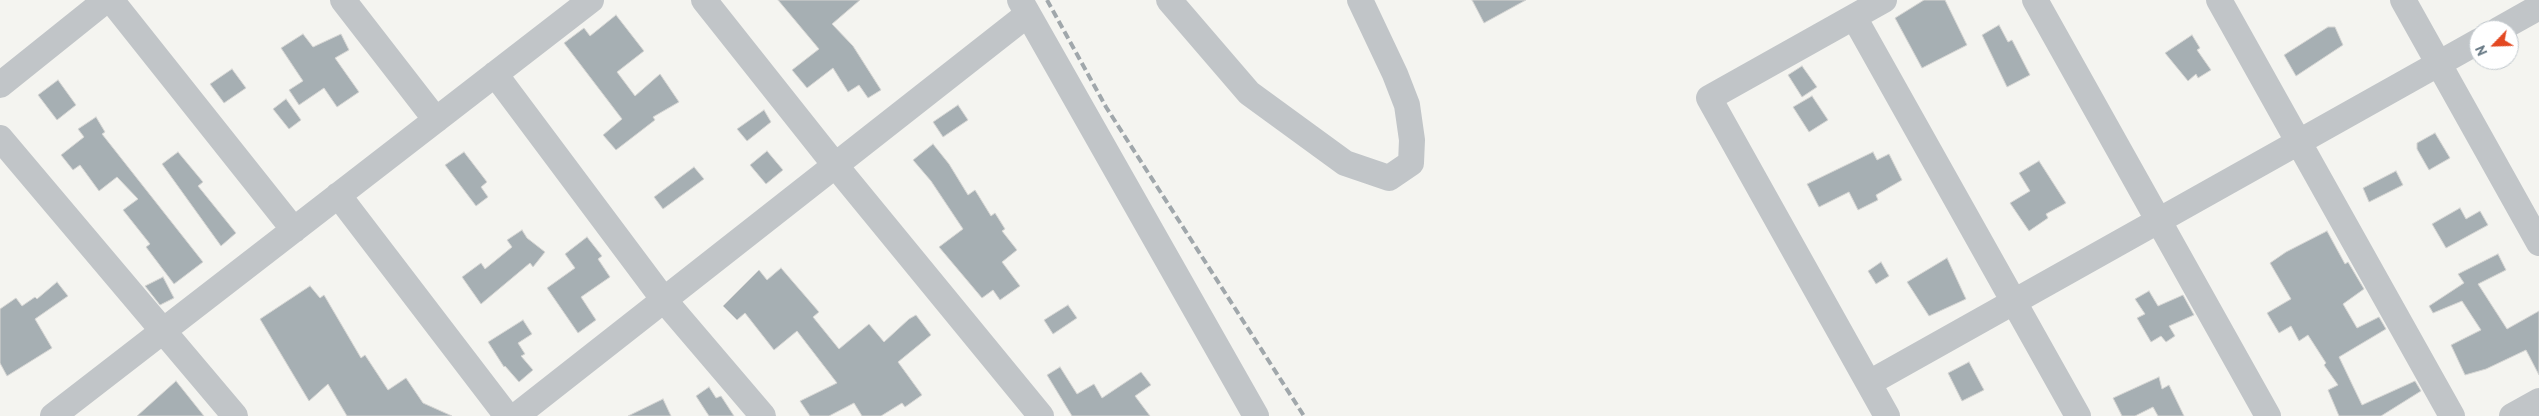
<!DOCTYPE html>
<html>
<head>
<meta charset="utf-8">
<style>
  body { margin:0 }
  #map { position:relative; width:2539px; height:416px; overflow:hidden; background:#f4f4f0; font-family:"PT Sans",sans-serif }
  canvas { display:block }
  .north { position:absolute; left:2469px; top:20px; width:50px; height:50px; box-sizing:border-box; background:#fff; border:1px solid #c1c8cd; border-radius:50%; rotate:246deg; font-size:14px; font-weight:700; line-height:20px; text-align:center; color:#637581 }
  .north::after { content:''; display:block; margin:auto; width:18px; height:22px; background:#e34821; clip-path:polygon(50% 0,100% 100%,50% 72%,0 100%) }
</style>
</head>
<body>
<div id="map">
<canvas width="2539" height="416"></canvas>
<div class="north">N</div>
</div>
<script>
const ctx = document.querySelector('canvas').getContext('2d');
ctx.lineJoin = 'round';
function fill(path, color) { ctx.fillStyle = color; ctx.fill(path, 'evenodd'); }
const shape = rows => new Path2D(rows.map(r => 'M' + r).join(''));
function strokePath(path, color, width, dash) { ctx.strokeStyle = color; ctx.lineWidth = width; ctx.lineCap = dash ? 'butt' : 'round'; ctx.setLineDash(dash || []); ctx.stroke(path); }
const building = shape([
  [778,0,860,0,832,24,853,46,881,90,868,98,859,85,848,92,833,68,807,88,792,70,819,49,778,0],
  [1472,0,1526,0,1484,23,1472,0],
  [1924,0,1945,0,1967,45,1922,68,1895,18,1924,0],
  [616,15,644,51,617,72,635,96,660,74,679,102,653,117,655,120,616,150,603,135,622,119,564,43,584,28,590,36,616,15],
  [1999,25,2008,42,2012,40,2030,75,2007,87,1982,35,1999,25],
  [2328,27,2335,27,2343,45,2296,76,2284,55,2328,27],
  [303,34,313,47,341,34,349,50,335,58,359,92,337,107,324,88,299,105,289,90,303,81,281,48,303,34],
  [2192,35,2200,48,2197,50,2211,70,2198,78,2196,74,2188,81,2165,53,2192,35],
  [1802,66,1817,87,1802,97,1788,75,1802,66],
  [232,69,246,88,224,103,210,84,232,69],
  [58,80,76,105,57,120,38,95,58,80],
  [1812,96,1828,120,1809,132,1793,107,1812,96],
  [286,99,301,120,289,129,273,109,286,99],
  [958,105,968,120,943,137,933,122,958,105],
  [764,110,771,122,747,141,737,129,764,110],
  [96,117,105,132,102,134,203,262,174,284,146,247,150,244,123,210,138,199,117,177,99,191,80,165,73,170,61,155,84,137,78,129,96,117],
  [2435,133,2450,158,2429,170,2417,149,2417,143,2435,133],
  [933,144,949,164,968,195,975,190,991,216,995,213,1005,229,1002,231,1017,250,1002,262,1020,286,1000,300,993,290,982,298,939,247,963,229,931,181,913,160,933,144],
  [767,151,783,170,766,184,750,165,767,151],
  [178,152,203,182,198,186,236,233,221,246,162,164,178,152],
  [464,152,487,182,481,187,488,197,476,206,445,165,464,152],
  [1873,152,1877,160,1889,154,1902,180,1876,195,1878,200,1858,210,1849,192,1819,207,1807,184,1873,152],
  [2039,161,2066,203,2046,214,2048,218,2029,231,2010,203,2030,191,2019,173,2039,161],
  [694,167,704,179,663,209,654,197,694,167],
  [2396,171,2403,185,2369,202,2363,188,2396,171],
  [2460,208,2466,219,2480,211,2488,225,2446,248,2432,224,2460,208],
  [522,230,527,238,545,252,533,267,530,263,481,304,462,277,481,263,485,269,512,247,507,240,522,230],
  [2327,231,2345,264,2348,262,2364,289,2343,304,2357,328,2379,317,2386,329,2339,357,2362,405,2415,381,2421,391,2381,416,2339,416,2328,390,2338,385,2324,365,2326,363,2308,335,2299,341,2291,326,2279,333,2267,313,2291,299,2270,263,2286,252,2327,231],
  [587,237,602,256,598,259,610,277,581,297,596,320,578,333,547,288,575,268,565,254,587,237],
  [2498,254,2506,270,2478,284,2507,329,2539,311,2539,375,2526,350,2486,369,2465,375,2451,345,2481,330,2462,301,2433,313,2429,306,2464,283,2458,274,2498,254],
  [1947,258,1966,299,1929,316,1907,282,1947,258],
  [1881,262,1889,276,1876,284,1868,271,1881,262],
  [781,268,819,312,813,317,839,349,869,324,884,342,909,319,916,315,931,335,898,362,922,395,905,407,902,403,881,416,862,416,854,403,829,416,810,416,800,401,837,383,797,331,774,350,745,313,737,320,723,306,759,270,767,280,781,268],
  [163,277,174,298,160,305,145,286,163,277],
  [57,282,68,296,35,319,52,348,7,376,0,363,0,309,16,298,22,306,35,297,37,299,57,282],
  [310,286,320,298,324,295,361,358,365,355,388,390,406,378,423,403,452,416,347,416,328,384,309,401,260,319,310,286],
  [2149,291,2158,306,2183,295,2194,315,2169,326,2175,336,2166,342,2161,336,2151,342,2137,318,2145,314,2135,299,2149,291],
  [1068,305,1077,318,1053,334,1044,320,1068,305],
  [523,320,532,334,518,343,525,354,521,356,533,370,519,382,505,366,504,367,488,342,523,320],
  [1969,362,1984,390,1962,401,1948,373,1969,362],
  [1060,367,1077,394,1094,384,1102,398,1141,372,1151,385,1135,396,1150,416,1072,416,1047,375,1060,367],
  [2159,377,2162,389,2169,385,2184,416,2158,416,2153,407,2135,416,2122,416,2113,398,2159,377],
  [176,381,204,416,137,416,176,381],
  [709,387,716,398,721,396,734,416,709,416,696,396,709,387],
  [663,399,671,416,628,416,663,399]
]);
fill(building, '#a6afb3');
strokePath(building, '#d5d5d3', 1);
strokePath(shape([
  [111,0,294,230],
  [343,0,436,120],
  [704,0,835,165,1041,416],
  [1020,0,1256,416],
  [1169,0,1249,93,1345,163,1389,178,1411,163,1412,140,1407,105,1395,74,1360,0],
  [1884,0,1709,98,1887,416],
  [2035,0,2268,416],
  [2219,0,2452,416],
  [2403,0,2539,243],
  [1854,17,2078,416],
  [2498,30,2539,7],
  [495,74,664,300,763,416],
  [0,85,106,0],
  [0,138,235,416],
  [338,195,507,416],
  [1869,383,2479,41],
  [53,416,591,0],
  [516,416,1028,14],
  [2512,416,2539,401]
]), '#c1c5c8', 26);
strokePath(shape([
  [1047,0,1106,107,1304,416]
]), '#a0a7ab', 4, [8, 4]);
</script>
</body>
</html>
